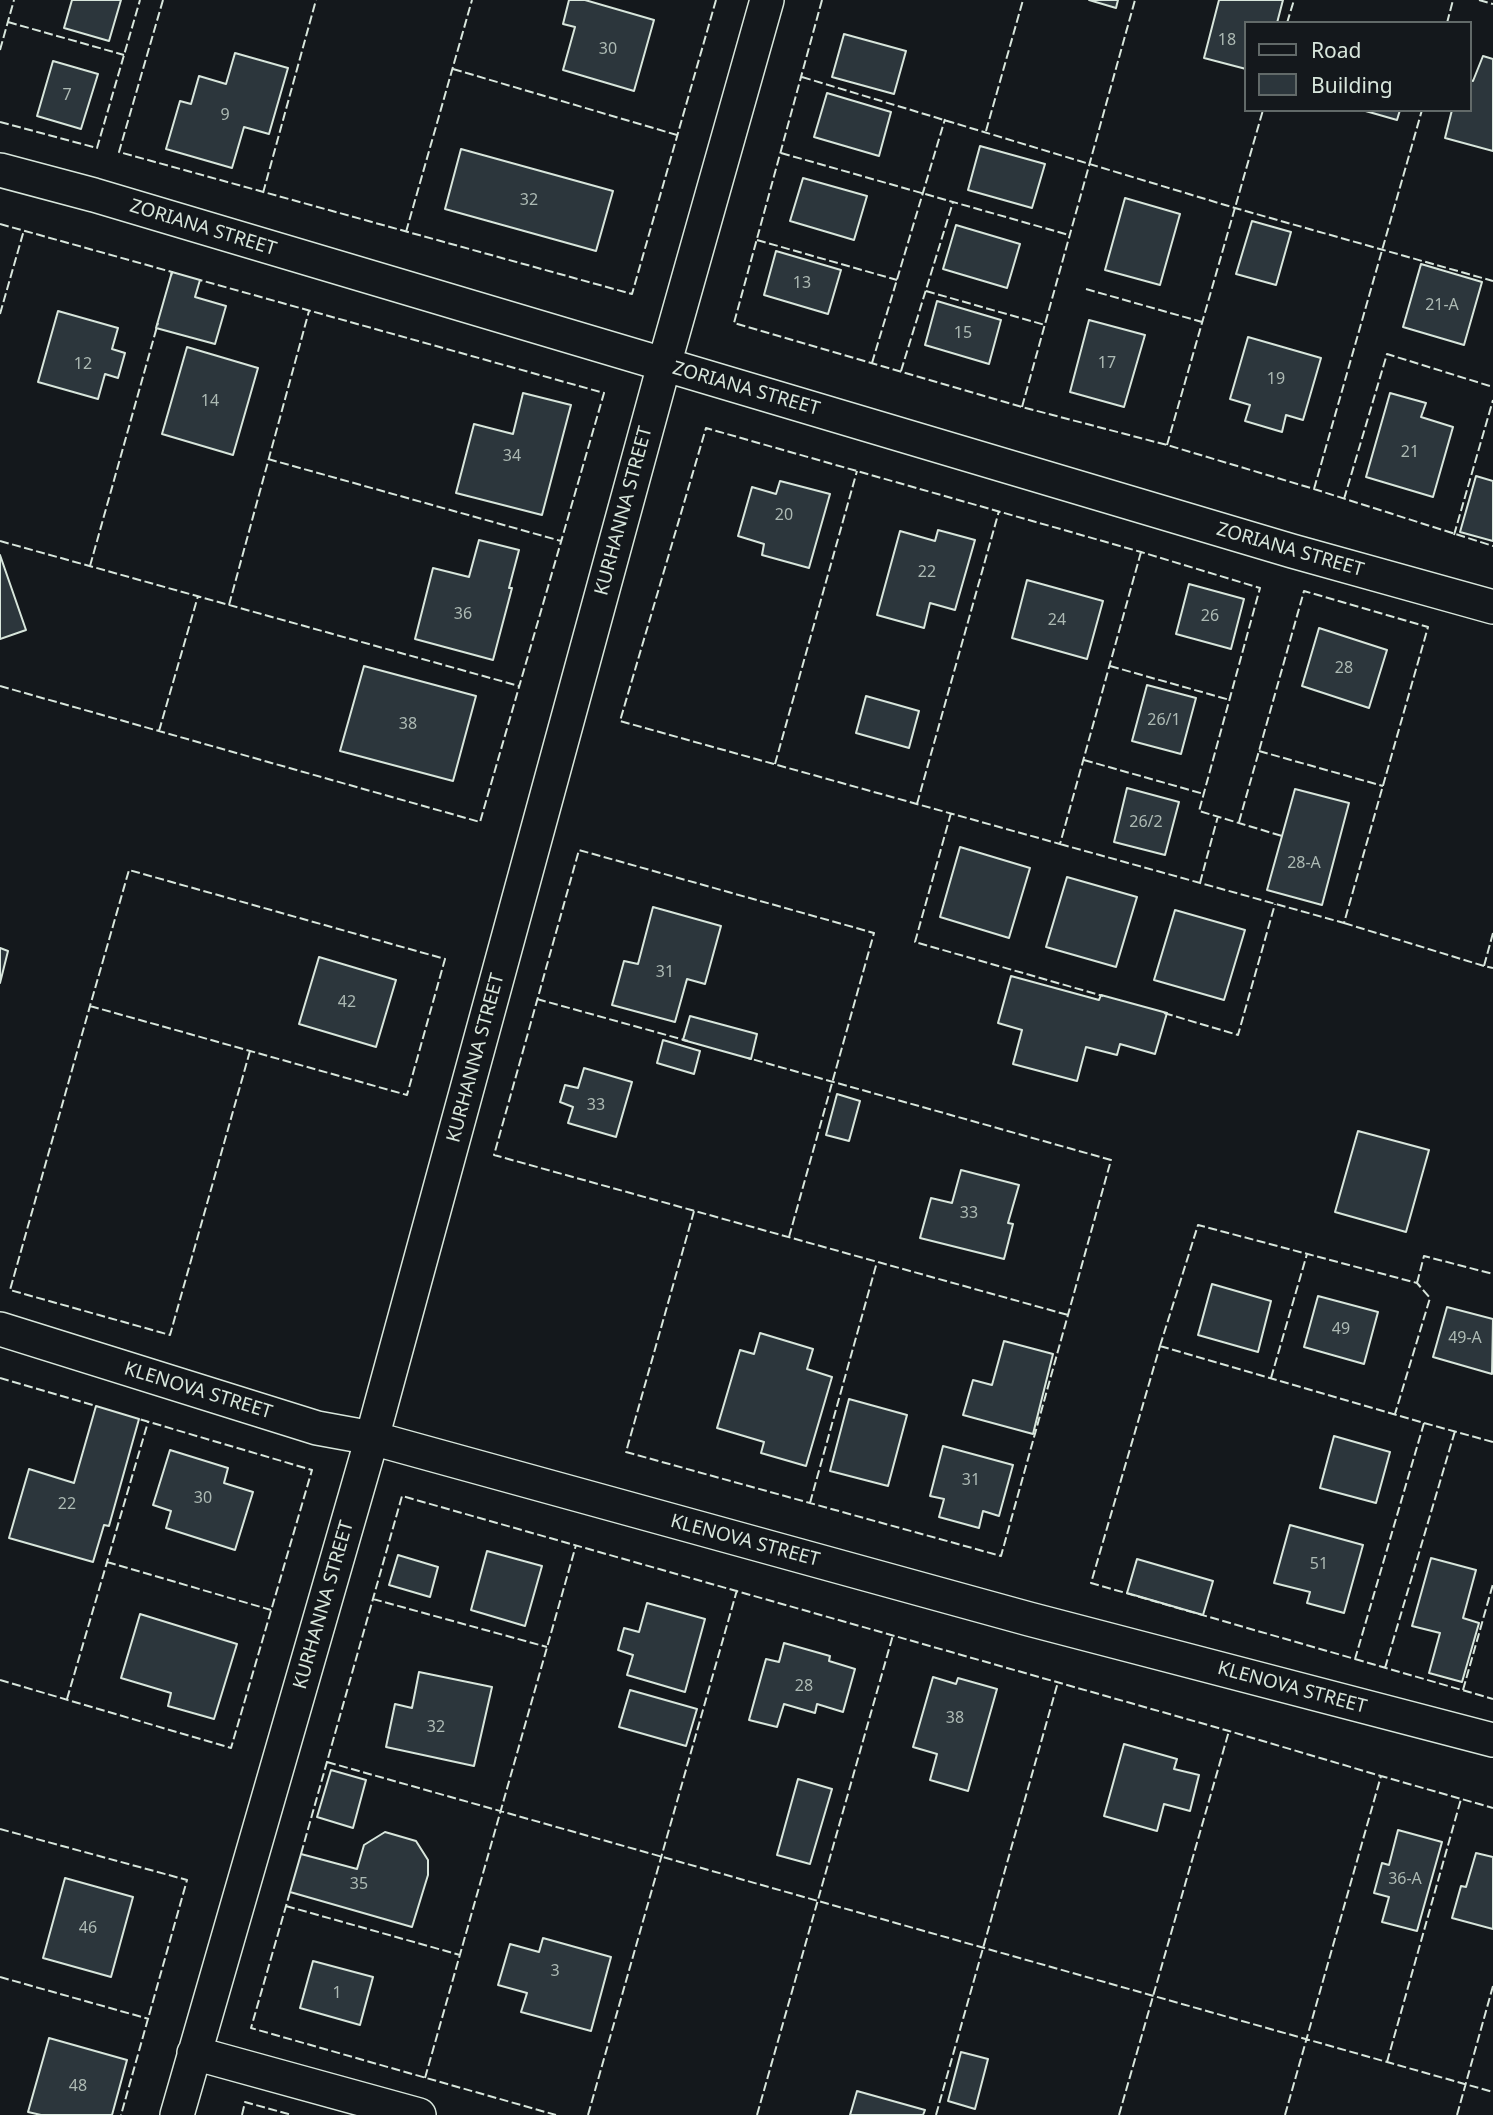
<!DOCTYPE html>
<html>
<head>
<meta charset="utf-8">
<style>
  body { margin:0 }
  #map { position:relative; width:1493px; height:2115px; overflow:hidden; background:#14181c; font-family:"Noto Sans",sans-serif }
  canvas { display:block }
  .legend { position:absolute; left:1244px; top:21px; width:228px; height:91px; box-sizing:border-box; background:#14181c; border:2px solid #626a69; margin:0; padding:9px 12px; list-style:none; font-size:21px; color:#d8e6dc }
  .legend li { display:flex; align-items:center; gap:14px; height:35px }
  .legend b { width:35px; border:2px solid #626a69 }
</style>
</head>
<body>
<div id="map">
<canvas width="1493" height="2115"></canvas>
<ul class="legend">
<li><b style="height:9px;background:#14181c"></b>Road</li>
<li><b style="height:19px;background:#2c363c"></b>Building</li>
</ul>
</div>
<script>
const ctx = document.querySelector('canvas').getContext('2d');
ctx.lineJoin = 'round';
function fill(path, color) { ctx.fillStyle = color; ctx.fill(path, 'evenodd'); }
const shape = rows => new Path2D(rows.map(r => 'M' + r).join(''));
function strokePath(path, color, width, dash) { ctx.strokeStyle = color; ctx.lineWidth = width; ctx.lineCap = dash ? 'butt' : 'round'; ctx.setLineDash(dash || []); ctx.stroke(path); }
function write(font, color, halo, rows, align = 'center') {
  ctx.font = font + ' "Noto Sans",sans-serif'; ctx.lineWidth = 5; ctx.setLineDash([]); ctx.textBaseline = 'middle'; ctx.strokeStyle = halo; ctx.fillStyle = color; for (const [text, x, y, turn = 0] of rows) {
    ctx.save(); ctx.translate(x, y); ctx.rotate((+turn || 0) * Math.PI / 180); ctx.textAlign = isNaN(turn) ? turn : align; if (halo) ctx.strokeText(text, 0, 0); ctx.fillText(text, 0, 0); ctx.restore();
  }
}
const building = shape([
  [72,0,121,0,109,41,64,28,72,0],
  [569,0,585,0,654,20,634,91,563,70,575,27,563,24,569,0],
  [1089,0,1118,0,1116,8,1089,0],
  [1219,0,1283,0,1277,23,1246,23,1246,69,1204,58,1219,0],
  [844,34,906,51,894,94,832,77,844,34],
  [235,53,288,68,269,134,244,127,232,168,166,149,180,101,191,104,199,76,226,84,235,53],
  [1483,56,1493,59,1493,151,1445,138,1452,110,1470,110,1470,80,1473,81,1483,56],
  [53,61,98,74,81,129,37,116,53,61],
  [827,93,891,112,879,156,814,137,827,93],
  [1362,110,1400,110,1397,120,1362,110],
  [980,146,1045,164,1032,208,968,190,980,146],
  [461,149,613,191,596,251,445,209,461,149],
  [803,178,867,196,854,240,790,221,803,178],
  [1125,198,1180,214,1160,285,1105,270,1125,198],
  [1252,221,1291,232,1276,285,1236,274,1252,221],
  [956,225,1020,244,1007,288,943,269,956,225],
  [776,251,841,270,828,314,764,295,776,251],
  [1421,264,1482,282,1464,345,1403,327,1421,264],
  [172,272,200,280,195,297,226,306,215,344,156,328,172,272],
  [937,301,1001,320,989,364,925,345,937,301],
  [58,311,118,328,112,349,125,353,118,378,105,374,98,399,38,382,58,311],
  [1089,320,1145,335,1124,407,1070,392,1089,320],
  [1248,337,1321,358,1303,420,1286,415,1282,432,1245,421,1250,405,1230,399,1248,337],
  [187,347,258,368,233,455,162,434,187,347],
  [523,393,571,405,542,515,456,493,474,424,513,434,523,393],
  [1390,393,1426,403,1421,417,1453,427,1433,497,1366,477,1390,393],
  [1476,476,1493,481,1493,541,1460,532,1476,476],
  [780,481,830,494,809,568,762,555,764,544,738,536,752,487,776,494,780,481],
  [938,530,975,540,955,610,930,603,924,628,877,615,900,531,935,541,938,530],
  [479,540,519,550,509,588,512,588,493,660,415,639,433,568,469,577,479,540],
  [0,555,26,630,0,639,0,555],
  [1027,580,1103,601,1087,659,1012,638,1027,580],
  [1189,584,1244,599,1231,649,1176,634,1189,584],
  [1319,628,1387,650,1369,708,1302,686,1319,628],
  [364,666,476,696,453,781,340,751,364,666],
  [1147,685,1196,698,1181,754,1132,741,1147,685],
  [866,696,919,711,909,748,856,733,866,696],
  [1127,788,1179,802,1165,855,1114,842,1127,788],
  [1295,789,1349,803,1322,905,1267,890,1295,789],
  [960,847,1030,868,1009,938,940,917,960,847],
  [1067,877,1137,897,1116,967,1046,947,1067,877],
  [653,907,721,926,705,984,687,979,675,1022,612,1005,624,961,638,964,653,907],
  [1175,910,1245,930,1224,1000,1154,980,1175,910],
  [0,948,8,951,0,983,0,948],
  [319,957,396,980,376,1047,299,1024,319,957],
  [1011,976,1099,1000,1101,995,1167,1013,1155,1054,1120,1044,1117,1055,1086,1047,1077,1081,1013,1064,1022,1030,998,1023,1011,976],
  [690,1016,757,1034,751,1059,683,1040,690,1016],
  [663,1040,700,1051,694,1074,657,1063,663,1040],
  [584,1068,632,1082,616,1137,568,1123,573,1107,560,1102,565,1085,578,1088,584,1068],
  [837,1094,860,1101,849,1141,826,1135,837,1094],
  [1358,1131,1429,1150,1406,1232,1335,1212,1358,1131],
  [961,1170,1019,1185,1008,1223,1013,1224,1004,1259,920,1238,931,1198,952,1203,961,1170],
  [1212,1284,1271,1301,1258,1352,1198,1335,1212,1284],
  [1318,1296,1378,1312,1364,1364,1304,1347,1318,1296],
  [1447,1307,1493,1319,1492,1374,1433,1357,1447,1307],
  [760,1333,813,1349,807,1369,832,1377,806,1466,761,1453,764,1442,717,1428,740,1350,754,1354,760,1333],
  [1004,1341,1053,1354,1033,1434,963,1415,973,1380,992,1385,1004,1341],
  [849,1399,907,1415,888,1486,830,1471,849,1399],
  [96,1406,139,1419,109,1526,104,1525,93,1562,9,1538,29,1469,74,1483,96,1406],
  [1334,1436,1390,1452,1376,1503,1320,1488,1334,1436],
  [943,1446,1013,1465,999,1516,983,1511,979,1528,939,1517,944,1499,930,1496,943,1446],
  [170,1450,228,1468,224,1483,253,1492,235,1550,166,1528,171,1511,153,1505,170,1450],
  [1290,1525,1363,1545,1344,1613,1307,1603,1310,1592,1274,1583,1290,1525],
  [487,1551,542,1566,525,1626,471,1610,487,1551],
  [398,1555,438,1567,430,1597,389,1585,398,1555],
  [1431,1558,1476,1570,1463,1618,1479,1623,1462,1682,1429,1673,1440,1633,1412,1626,1431,1558],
  [1137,1559,1213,1581,1203,1615,1127,1593,1137,1559],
  [647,1603,705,1619,685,1692,627,1675,633,1655,618,1650,624,1628,639,1632,647,1603],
  [140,1614,237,1644,214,1719,168,1706,171,1693,121,1678,140,1614],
  [784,1643,830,1656,829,1661,855,1669,843,1712,817,1704,815,1713,784,1704,777,1727,749,1720,766,1659,779,1662,784,1643],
  [419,1672,492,1687,474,1766,386,1747,395,1704,412,1708,419,1672],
  [933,1677,956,1684,958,1678,997,1689,968,1791,930,1780,937,1754,913,1747,933,1677],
  [630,1690,697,1709,686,1746,619,1727,630,1690],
  [1124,1744,1177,1759,1174,1769,1199,1775,1190,1811,1164,1804,1157,1831,1104,1816,1124,1744],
  [331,1770,366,1780,353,1828,317,1817,331,1770],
  [798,1779,832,1789,810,1864,777,1855,798,1779],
  [1398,1830,1442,1842,1417,1931,1382,1922,1389,1897,1374,1893,1382,1863,1389,1865,1398,1830],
  [385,1832,416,1841,428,1860,428,1875,412,1927,290,1892,301,1854,357,1869,364,1845,385,1832],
  [1476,1853,1493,1857,1493,1929,1452,1918,1461,1886,1466,1887,1476,1853],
  [65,1878,133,1897,111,1977,43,1958,65,1878],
  [543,1938,611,1957,591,2031,521,2012,527,1993,498,1985,510,1944,539,1952,543,1938],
  [313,1961,373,1977,360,2025,300,2008,313,1961],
  [49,2038,127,2060,112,2115,41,2115,28,2112,49,2038],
  [961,2052,988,2059,975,2109,948,2101,961,2052],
  [857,2091,925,2110,923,2115,850,2115,857,2091]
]);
fill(building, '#2c363c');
strokePath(building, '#d8e6dc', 2);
const street = shape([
  [0,170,94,195,1292,551,1493,607],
  [0,1329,317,1428,372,1438,1029,1619,1493,1740],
  [194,2053,419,2115],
  [177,2115,372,1438,664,365,767,0]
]);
strokePath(street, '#d8e6dc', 36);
strokePath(street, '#14181c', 33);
strokePath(shape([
  [163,0,119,152,632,294,716,0],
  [822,0,734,323,1022,407,1167,445,1314,489,1493,546],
  [1479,0,1493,4],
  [8,22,124,55],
  [1287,23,1294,0],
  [1447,23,1453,0],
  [0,50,14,0],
  [453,69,677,135],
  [802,77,1235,208,1493,281],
  [0,122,97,148,140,0],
  [986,131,1023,0],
  [781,153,1069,235],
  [263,193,316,0],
  [0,224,172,272,171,276],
  [406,232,472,0],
  [757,240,897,280],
  [1086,289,1202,322],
  [926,291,1045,325],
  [0,314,24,230],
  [872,363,945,119],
  [901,371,953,202],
  [1022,407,1135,0],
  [1167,445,1263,110],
  [268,459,561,541],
  [1314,489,1422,110],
  [1344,499,1387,354,1493,387],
  [1454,535,1493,400],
  [0,541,519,686],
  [1141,552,1060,844,620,721,706,428,1141,552,1260,588,1199,811,1282,836],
  [90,566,158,323],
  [229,605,309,311],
  [1110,666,1230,700],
  [0,686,480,822,604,393,200,280],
  [159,731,198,596],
  [1259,751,1383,786],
  [1084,760,1204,794],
  [775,764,857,471],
  [917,804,999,511],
  [951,813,915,942,1103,996],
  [1060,844,1344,923,1428,627,1304,591,1239,822],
  [1200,883,1218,816],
  [1344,923,1484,966],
  [1493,933,1484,966,1493,968],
  [537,999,688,1041],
  [90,1006,407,1095,445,959,129,870,90,1006,10,1290,170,1335,250,1051],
  [1164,1013,1238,1035,1275,904],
  [694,1211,626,1452,1001,1556,1111,1160,748,1058],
  [789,1237,874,933,579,850,494,1155,1068,1315],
  [1417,1283,1424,1256,1493,1274],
  [1160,1346,1424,1423,1355,1659,1091,1583,1160,1346],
  [1160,1346,1198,1225,1417,1283,1430,1298,1395,1414],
  [0,1378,96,1406],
  [1271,1378,1307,1254],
  [1424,1423,1493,1442],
  [810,1503,877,1262],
  [107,1562,271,1610],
  [373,1599,547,1647],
  [1355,1659,1493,1699],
  [1385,1668,1455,1431],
  [0,1680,231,1748,312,1470,139,1419],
  [1463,1690,1493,1584],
  [67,1699,148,1422],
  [327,1762,1493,2092],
  [0,1829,187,1880,121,2115],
  [301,1854,402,1496,1229,1731,1381,1776],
  [290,1892,251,2028,556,2115],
  [286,1906,460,1955],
  [0,1977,149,2019],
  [1387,2062,1461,1799],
  [425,2078,576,1545],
  [242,2115,245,2102,292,2115],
  [588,2115,737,1590],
  [757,2115,893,1635],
  [936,2115,1058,1682],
  [1119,2115,1229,1731],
  [1285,2115,1381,1776,1493,1808],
  [1457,2115,1493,1986]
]), '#d8e6dc', 2, [9, 3.5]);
write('16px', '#adbab4', null, [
  ["18",1227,40],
  ["30",608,49],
  ["7",67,95],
  ["9",225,115],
  ["32",529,200],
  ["13",802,283],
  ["21-А",1442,305],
  ["15",963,333],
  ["17",1107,363],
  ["12",83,364],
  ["19",1276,379],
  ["14",210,401],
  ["21",1410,452],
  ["34",512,456],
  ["20",784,515],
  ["22",927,572],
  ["36",463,614],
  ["26",1210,616],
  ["24",1057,620],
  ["28",1344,668],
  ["26/1",1164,720],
  ["38",408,724],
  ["26/2",1146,822],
  ["28-А",1304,863],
  ["31",665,972],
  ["42",347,1002],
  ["33",596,1105],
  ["33",969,1213],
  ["49",1341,1329],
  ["49-А",1465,1338],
  ["31",971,1480],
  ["30",203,1498],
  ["22",67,1504],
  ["51",1319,1564],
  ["28",804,1686],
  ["38",955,1718],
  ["32",436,1727],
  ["36-А",1405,1879],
  ["35",359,1884],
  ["46",88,1928],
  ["3",555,1971],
  ["1",337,1993],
  ["48",78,2086]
]);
write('19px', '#d8e6dc', '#14181c', [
  ["ZORIANA STREET",203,228,17],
  ["ZORIANA STREET",746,389,16],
  ["KURHANNA STREET",624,511,-75],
  ["ZORIANA STREET",1290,550,16],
  ["KURHANNA STREET",476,1058,-75],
  ["KLENOVA STREET",198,1391,17],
  ["KLENOVA STREET",745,1541,15],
  ["KURHANNA STREET",324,1605,-74],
  ["KLENOVA STREET",1292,1688,15]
]);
</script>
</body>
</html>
